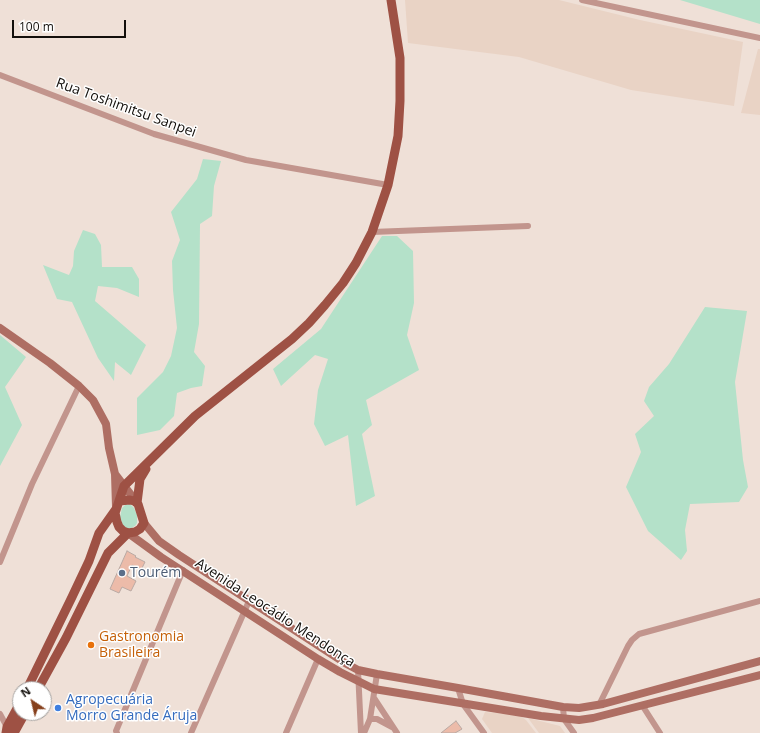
<!DOCTYPE html>
<html>
<head>
<meta charset="utf-8">
<style>
  body { margin:0 }
  #map { position:relative; width:760px; height:733px; overflow:hidden; background:#efe0d7; font-family:"Open Sans",sans-serif }
  canvas { display:block }
  .north { position:absolute; left:12px; top:681px; width:40px; height:40px; box-sizing:border-box; background:#fff; border:1px solid #a19f9d; border-radius:50%; rotate:325deg; font-size:11px; font-weight:700; line-height:16px; text-align:center; color:#130f0b }
  .north::after { content:''; display:block; margin:auto; width:14px; height:18px; background:#853f1b; clip-path:polygon(50% 0,100% 100%,50% 72%,0 100%) }
  .scale { position:absolute; left:12px; top:20px; width:114px; height:18px; box-sizing:border-box; border:2px solid #130f0b; border-top:0; padding-left:5px; font-size:12px; line-height:14px; white-space:nowrap; color:#130f0b; -webkit-text-stroke:3px #fff; paint-order:stroke }
</style>
</head>
<body>
<div id="map">
<canvas width="760" height="733"></canvas>
<div class="north">N</div>
<div class="scale">100 m</div>
</div>
<script>
const ctx = document.querySelector('canvas').getContext('2d');
ctx.lineJoin = 'round';
function fill(path, color) { ctx.fillStyle = color; ctx.fill(path, 'evenodd'); }
const shape = rows => new Path2D(rows.map(r => 'M' + r).join(''));
function strokePath(path, color, width, dash) { ctx.strokeStyle = color; ctx.lineWidth = width; ctx.lineCap = dash ? 'butt' : 'round'; ctx.setLineDash(dash || []); ctx.stroke(path); }
function write(font, color, halo, rows, align = 'center') {
  ctx.font = font + ' "Open Sans",sans-serif'; ctx.lineWidth = 3; ctx.setLineDash([]); ctx.textBaseline = 'middle'; ctx.strokeStyle = halo; ctx.fillStyle = color; for (const [text, x, y, turn = 0] of rows) {
    ctx.save(); ctx.translate(x, y); ctx.rotate((+turn || 0) * Math.PI / 180); ctx.textAlign = isNaN(turn) ? turn : align; if (halo) ctx.strokeText(text, 0, 0); ctx.fillText(text, 0, 0); ctx.restore();
  }
}
fill(shape([
  [405,0,559,0,640,20,743,42,734,106,631,90,519,57,408,43],
  [758,49,760,49,760,115,741,113],
  [485,712,519,715,526,720,536,733,492,733,482,719],
  [528,718,560,726,565,733,539,733]
]), '#e9d3c5');
fill(shape([
  [680,0,760,0,760,24],
  [203,159,221,161,214,186,212,216,200,224,199,324,194,352,205,366,202,386,191,388,177,393,174,416,160,430,137,435,137,398,163,372,171,356,177,328,173,290,172,261,180,240,171,212,197,179],
  [83,230,95,234,101,245,102,267,132,267,139,279,139,297,117,288,98,286,95,301,146,345,131,375,115,362,114,381,98,358,72,302,57,299,43,265,69,275,73,266,74,251],
  [382,236,397,236,413,251,414,303,407,335,419,370,366,400,372,425,362,434,375,496,356,506,348,435,325,446,314,424,318,390,328,359,315,355,281,386,273,369,321,329],
  [705,307,747,311,735,382,743,460,748,487,739,502,690,504,685,530,687,551,681,560,648,531,626,487,641,452,635,434,654,416,644,401,649,387,669,364],
  [0,335,26,357,5,387,22,425,0,466],
  [130,504,134,508,137,515,137,523,135,526,129,529,123,526,120,517,122,508,125,505]
]), '#b4e1c9');
const building = shape([
  [127,551,136,556,135,557,145,562,141,570,132,565,127,576,136,581,131,591,122,587,119,593,110,589,127,551],
  [456,721,462,729,455,733,441,733,456,721]
]);
fill(building, '#ecbba9');
strokePath(building, '#b9a9a3', 1);
strokePath(shape([
  [582,0,760,38],
  [0,75,154,134,246,160,388,185],
  [372,232,528,226],
  [0,562,32,484,79,386],
  [358,670,361,733],
  [458,688,463,704,484,733],
  [374,698,397,733],
  [599,705,628,646,632,640,639,634,760,601],
  [642,705,660,733],
  [563,707,564,719,574,733],
  [0,714,7,727],
  [370,719,377,719,392,727],
  [117,733,116,731,183,570],
  [191,733,249,601],
  [286,733,318,659],
  [364,733,370,719,377,674]
]), '#c2958d', 6);
strokePath(shape([
  [0,328,50,363,79,386,93,400,106,424,109,448,115,474],
  [116,507,115,474,138,504],
  [144,523,159,541,179,555,345,663,358,670,377,674,458,688,563,707,579,708,603,704,760,661],
  [128,533,161,557,318,659,340,672,374,689,541,716,579,720,593,718,760,675]
]), '#ae6e63', 8);
strokePath(shape([
  [119,501,130,500,134,501,138,504,144,523,140,529,135,532,128,533,123,531,119,527,117,522,115,513,124,486,195,416,292,339,309,323,325,305,343,283,356,263,372,232,388,185,398,136,400,101,400,58,391,0],
  [137,503,140,479,146,469],
  [27,689,72,597,89,561,99,533,116,509],
  [38,689,66,638,108,553,128,533],
  [6,733,7,727,20,703],
  [14,733,25,713]
]), '#9e5144', 9);
for (const [x, y, r, color] of [
  [122,573,4,"#5c6f8a"],
  [91,645,4,"#e8710a"],
  [58,708,4,"#3f7fe0"]
]) { const dot = new Path2D(); dot.arc(x, y, r, 0, 2 * Math.PI); ctx.fillStyle = color; ctx.fill(dot); strokePath(dot, '#fff', 1.5); }
write('14px', '#130f0b', '#fff', [
  ["Rua Toshimitsu Sanpei",126,108,20],
  ["Avenida Leocádio Mendonça",275,613,33]
]);
write('14px', '#4e5e75', '#fff', [
  ["Tourém",130,573]
], 'left');
write('14px', '#c56008', '#fff', [
  ["Gastronomia",99,637],
  ["Brasileira",99,653]
], 'left');
write('14px', '#366cbe', '#fff', [
  ["Agropecuária",66,700],
  ["Morro Grande Áruja",66,716]
], 'left');
</script>
</body>
</html>
